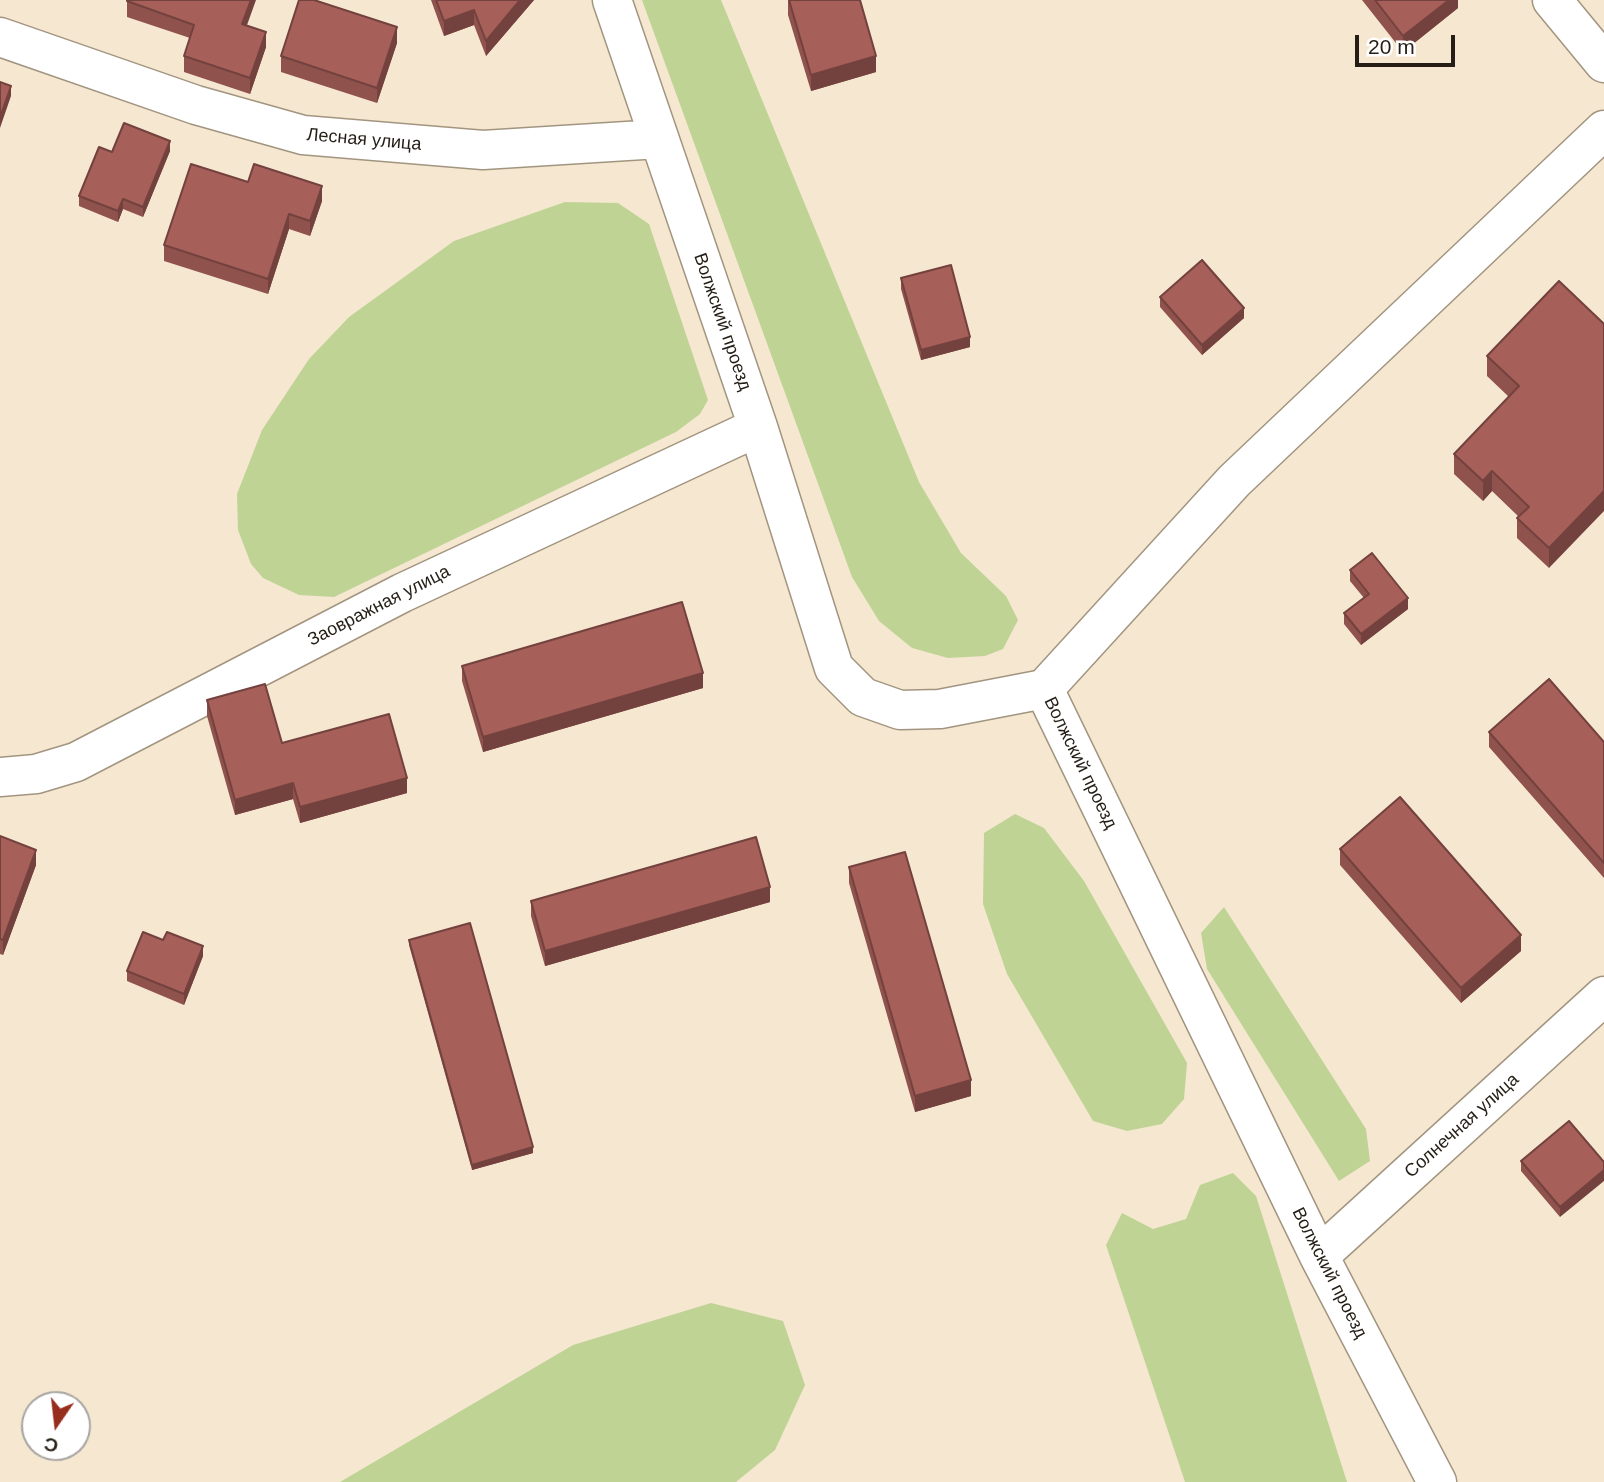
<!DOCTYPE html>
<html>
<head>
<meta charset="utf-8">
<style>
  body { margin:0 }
  #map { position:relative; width:1604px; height:1482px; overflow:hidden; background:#f6e7d1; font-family:Helvetica,sans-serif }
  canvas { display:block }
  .north { position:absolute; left:21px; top:1391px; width:70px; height:70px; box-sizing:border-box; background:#fff; border:2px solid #a7a5a2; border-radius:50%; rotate:194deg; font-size:19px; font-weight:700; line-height:28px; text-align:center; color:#241e16 }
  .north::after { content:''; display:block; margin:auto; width:24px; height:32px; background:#972d1d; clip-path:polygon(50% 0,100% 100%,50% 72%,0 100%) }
  .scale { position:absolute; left:1355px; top:35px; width:100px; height:32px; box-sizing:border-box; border:4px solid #241e16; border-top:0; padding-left:9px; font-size:21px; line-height:24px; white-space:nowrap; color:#241e16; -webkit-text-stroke:5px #fff; paint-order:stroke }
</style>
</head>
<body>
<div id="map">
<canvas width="1604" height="1482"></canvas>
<div class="north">С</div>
<div class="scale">20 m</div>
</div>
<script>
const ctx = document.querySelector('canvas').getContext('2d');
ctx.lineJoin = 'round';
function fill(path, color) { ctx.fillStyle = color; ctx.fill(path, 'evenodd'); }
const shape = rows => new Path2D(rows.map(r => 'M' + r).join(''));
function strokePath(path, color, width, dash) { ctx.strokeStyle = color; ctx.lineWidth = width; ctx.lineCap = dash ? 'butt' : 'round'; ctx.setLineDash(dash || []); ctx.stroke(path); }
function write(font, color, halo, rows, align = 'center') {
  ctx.font = font + ' Helvetica,sans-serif'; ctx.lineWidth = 7; ctx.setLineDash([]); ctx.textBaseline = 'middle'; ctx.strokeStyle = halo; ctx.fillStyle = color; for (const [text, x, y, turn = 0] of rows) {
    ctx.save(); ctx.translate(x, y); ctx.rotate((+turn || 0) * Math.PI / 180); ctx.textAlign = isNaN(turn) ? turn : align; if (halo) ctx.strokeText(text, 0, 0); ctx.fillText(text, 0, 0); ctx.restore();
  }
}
fill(shape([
  [642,0,721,0,919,482,961,553,1006,596,1018,620,1003,649,985,656,948,658,912,648,879,621,852,577],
  [565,202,618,203,649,224,708,400,700,414,676,432,334,597,299,595,263,578,251,564,238,530,237,494,262,430,309,359,349,317,454,241],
  [1015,814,1044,828,1084,881,1187,1063,1184,1099,1162,1124,1127,1131,1093,1121,1007,974,983,904,984,833],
  [1224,907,1366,1129,1370,1161,1339,1181,1207,969,1201,933],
  [1233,1173,1256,1196,1347,1482,1185,1482,1106,1245,1122,1213,1153,1229,1186,1219,1200,1185],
  [711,1303,783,1321,805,1385,775,1450,736,1482,340,1482,573,1345]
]), '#bfd395');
const minor = shape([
  [612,0,758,427,834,668,863,697,900,710,940,709,1044,689,1319,1256,1437,1482],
  [1552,0,1604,63],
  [0,37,196,105,303,135,483,150,659,139],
  [1044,689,1234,481,1604,130],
  [0,777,36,774,76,762,402,593,758,427],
  [1319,1256,1604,996]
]);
strokePath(minor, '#a29580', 41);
strokePath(minor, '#fff', 38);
fill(shape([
  [431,0,534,0,486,56,474,25,444,36],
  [788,0,876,72,811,91,788,15],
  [1362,0,1458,0,1458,8,1403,52],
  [127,1,247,25,266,47,250,94,184,72,184,56,190,38,127,17],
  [397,43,377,103,281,72,281,56],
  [170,151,143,217,123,209,118,222,79,206,79,196,112,152],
  [248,182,322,201,310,236,289,229,268,294,164,261,164,245],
  [901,278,970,347,921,360,901,289],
  [1160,297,1244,318,1202,355,1160,307],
  [1604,324,1549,568,1517,538,1517,518,1519,517,1492,491,1483,501,1454,474,1454,454,1509,397,1487,376,1487,356],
  [1350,570,1408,609,1361,645,1344,624,1344,613,1364,598,1350,581],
  [462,666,703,688,483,752,462,681],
  [207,700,282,743,407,793,300,823,293,799,235,815,207,716],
  [1489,732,1604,742,1604,878,1489,747],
  [0,836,36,865,3,955,0,954],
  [1340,849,1521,951,1461,1003,1340,865],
  [849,867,971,1096,915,1112,849,883],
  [531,901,770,902,545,966,531,916],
  [409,940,533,1153,472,1170,409,945],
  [203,956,184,1005,127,981,127,971],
  [1569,1121,1560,1217,1521,1171,1521,1161]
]), '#8f524d');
fill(shape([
  [251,0,256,0,242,39,242,24],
  [520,0,534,0,486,56,486,41],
  [1449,0,1458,0,1458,8,1403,52,1403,36],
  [474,10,474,25,444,36,444,21],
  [397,27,397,43,377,103,377,88],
  [266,32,266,47,250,94,250,78],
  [876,56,876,72,811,91,811,75],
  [11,86,11,96,0,128,0,118],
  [170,141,170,151,143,217,143,207],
  [322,186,322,201,310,236,310,221],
  [123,199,123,209,118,222,118,211],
  [289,214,289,229,268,294,268,279],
  [1244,308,1244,318,1202,355,1202,345],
  [970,337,970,347,921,360,921,350],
  [1492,471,1492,491,1483,501,1483,481],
  [1604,491,1604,511,1549,568,1549,548],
  [1408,598,1408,609,1361,645,1361,634],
  [703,673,703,688,483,752,483,737],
  [407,778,407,793,300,823,300,807],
  [293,783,293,799,235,815,235,800],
  [36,850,36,865,3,955,3,940],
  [770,887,770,902,545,966,545,951],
  [1521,935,1521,951,1461,1003,1461,988],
  [203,946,203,956,184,1005,184,994],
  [971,1080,971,1096,915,1112,915,1096],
  [533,1147,533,1153,472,1170,472,1165],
  [1604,1170,1604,1181,1560,1217,1560,1207]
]), '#74423e');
const building = shape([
  [127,0,251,0,242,24,266,32,250,78,184,56,194,25,127,1,127,0],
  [299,0,314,0,397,27,377,88,281,56,299,0],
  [436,0,520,0,486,41,474,10,444,21,436,0],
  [789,0,860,0,876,56,811,75,789,0],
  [1375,0,1449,0,1403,36,1375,0],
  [0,82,11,86,0,118,0,82],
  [124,123,170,141,143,207,123,199,118,211,79,196,99,147,112,152,124,123],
  [191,164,248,182,254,164,322,186,310,221,289,214,268,279,164,245,191,164],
  [1202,260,1244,308,1202,345,1160,297,1202,260],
  [951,265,970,337,921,350,901,278,951,265],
  [1559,281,1604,324,1604,491,1549,548,1517,518,1529,507,1492,471,1483,481,1454,454,1519,386,1487,356,1559,281],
  [1372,553,1408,598,1361,634,1344,613,1369,594,1350,570,1372,553],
  [682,602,703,673,483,737,462,666,682,602],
  [1549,679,1604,742,1604,863,1489,732,1549,679],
  [265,684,282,743,389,714,407,778,300,807,293,783,235,800,207,700,265,684],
  [1400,797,1521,935,1461,988,1340,849,1400,797],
  [0,836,36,850,3,940,0,939,0,836],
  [756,837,770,887,545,951,531,901,756,837],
  [905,852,971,1080,915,1096,849,867,905,852],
  [470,923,533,1147,472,1165,409,940,470,923],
  [143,932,163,940,167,932,203,946,184,994,127,971,143,932],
  [1569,1121,1604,1162,1604,1170,1560,1207,1521,1161,1569,1121]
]);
fill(building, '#a65f59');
strokePath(building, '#74423e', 2);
write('18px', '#241e16', '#fff', [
  ["Лесная улица",364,140,5],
  ["Волжский проезд",722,322,71],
  ["Заовражная улица",379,606,-27],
  ["Волжский проезд",1080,763,64],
  ["Солнечная улица",1462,1126,-42],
  ["Волжский проезд",1329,1273,63]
]);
</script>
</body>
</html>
